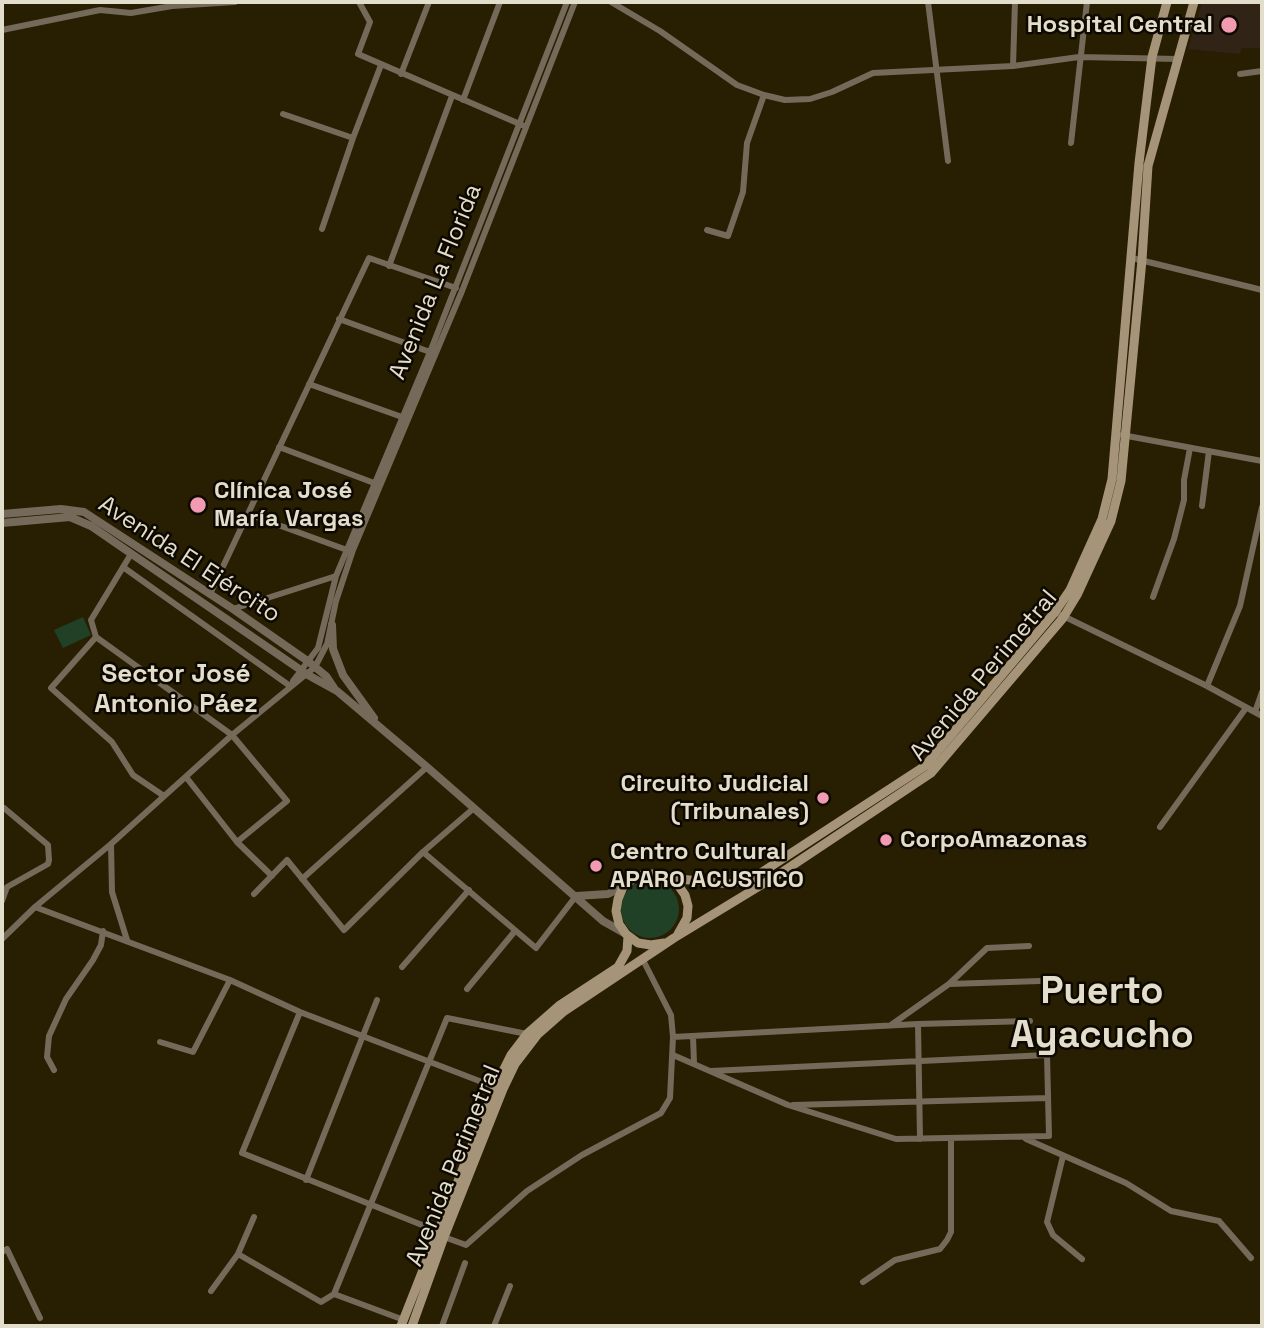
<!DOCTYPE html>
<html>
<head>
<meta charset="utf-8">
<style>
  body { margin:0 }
  #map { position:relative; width:1264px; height:1328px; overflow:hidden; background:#281e01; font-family:"Space Grotesk",sans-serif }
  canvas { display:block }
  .frame { position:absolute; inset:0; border:4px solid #e3ddcc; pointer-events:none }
</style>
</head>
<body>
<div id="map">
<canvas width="1264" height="1328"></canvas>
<div class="frame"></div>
</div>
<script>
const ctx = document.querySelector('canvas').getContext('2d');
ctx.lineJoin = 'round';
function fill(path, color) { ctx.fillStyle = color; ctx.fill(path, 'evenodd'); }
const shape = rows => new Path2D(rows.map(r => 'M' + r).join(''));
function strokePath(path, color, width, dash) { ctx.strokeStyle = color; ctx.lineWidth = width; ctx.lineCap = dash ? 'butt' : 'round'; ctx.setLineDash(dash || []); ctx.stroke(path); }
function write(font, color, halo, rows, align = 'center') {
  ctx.font = font + ' "Space Grotesk",sans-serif'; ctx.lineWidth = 5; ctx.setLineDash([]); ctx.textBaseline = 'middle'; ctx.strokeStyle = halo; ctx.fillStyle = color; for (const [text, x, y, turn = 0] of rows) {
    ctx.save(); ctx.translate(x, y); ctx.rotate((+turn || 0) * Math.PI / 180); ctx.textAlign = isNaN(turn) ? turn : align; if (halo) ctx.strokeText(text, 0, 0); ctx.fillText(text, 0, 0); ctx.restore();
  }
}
fill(shape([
  [1202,2,1262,2,1262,48,1241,48,1240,54,1188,49]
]), '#312417');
fill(shape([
  [83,617,91,635,63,648,54,630],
  '621 909a29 29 0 1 1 58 0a29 29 0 1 1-58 0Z'
]), '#214126');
strokePath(shape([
  [359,2,370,22,358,54,522,125],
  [611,2,660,31,737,85,764,95,785,100,810,99,832,92,873,73,1013,66,1079,57,1178,59],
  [928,2,948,161],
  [2,30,100,10,131,13,172,6,235,2],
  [1013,66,1015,2],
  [401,74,429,2],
  [1240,74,1262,71],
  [463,100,500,2],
  [283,114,353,138],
  [1071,143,1087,2],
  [322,229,353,138,381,65],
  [707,230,728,236,743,192,747,143,764,95],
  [1132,258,1262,290],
  [389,266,452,96],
  [339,319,430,352],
  [309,384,402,417],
  [1122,435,1262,461],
  [279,447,374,483],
  [1202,506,1209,451],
  [248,514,347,550],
  [131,554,91,620,96,637,232,735,287,801,237,842],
  [123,567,290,686],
  [210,594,369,258,456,288],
  [1153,597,1174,539,1184,500,1184,480,1190,448],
  [233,609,336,576],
  [1055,612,1207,686,1262,716],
  [96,637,51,688,112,742,133,775,164,796],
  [293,681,318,648,336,576,430,352,567,2],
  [1207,686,1240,606,1262,507],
  [1255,712,1262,692],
  [186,777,237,842,272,876],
  [1160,827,1246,708],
  [111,844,112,892,127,940],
  [423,852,536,948,576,896],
  [302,879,427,767],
  [254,894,287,860,344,930,423,852,474,808],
  [2,901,7,887,48,864,49,860,48,845,4,808],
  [35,907,230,980,300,1012,495,1087],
  [2,939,35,907,111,844,232,735,315,667,327,644,336,601,353,550,462,291,575,2],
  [402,967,469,890],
  [949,984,1040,981],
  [467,989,515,931],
  [300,1012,242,1153,437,1231],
  [918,1024,920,1139],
  [891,1025,949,984,987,948,1029,946],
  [693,1036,694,1063],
  [673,1037,918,1024,1030,1021],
  [160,1042,193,1052,230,980],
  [673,1055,788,1105,896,1139,1049,1136,1047,1055,711,1071],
  [54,1070,47,1057,49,1036,66,999,93,960,101,945,103,931],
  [793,1105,1048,1098],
  [1026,1139,1126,1183,1171,1211,1219,1221,1251,1258],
  [1063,1156,1047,1222,1053,1235,1082,1259],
  [306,1180,377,1000],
  [444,1237,466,1245,527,1191,582,1155,661,1113,670,1098,673,1037,671,1015,643,960],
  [2,1252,7,1249,40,1318],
  [238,1254,254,1217],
  [863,1282,895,1260,940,1249,947,1240,951,1232,951,1139],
  [211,1291,238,1254,321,1302,334,1294,447,1018,527,1034],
  [334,1294,404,1320],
  [442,1326,465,1263],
  [494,1326,510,1286]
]), '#756a59', 6);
strokePath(shape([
  [2,514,61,509,84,512,233,609,309,662,326,676,334,688],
  [2,523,70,517,91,526,308,675,337,691,427,767,603,921,626,934],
  [332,625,333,649,343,675,374,718],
  [576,896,608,894,623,887]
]), '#756a59', 8);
strokePath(shape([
  [669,878,678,885,685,895,688,906,687,918,678,934],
  [664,943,651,945,638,943,626,934,619,924,616,911,618,899,623,887,633,879,645,874,657,874,669,878,730,884,753,878,925,766,1055,612,1070,590,1102,519,1112,479,1139,163,1152,57,1167,2],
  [401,1326,495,1087,511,1055,527,1034,560,1005,618,967,627,951,628,936],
  [412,1326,444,1237,503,1089,515,1064,538,1034,563,1012,674,938,781,873,931,773,1063,618,1077,595,1111,521,1121,481,1142,260,1148,166,1194,2]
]), '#a69479', 9);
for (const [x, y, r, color] of [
  [1229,25,9,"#f19ab1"],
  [198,505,9,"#f19ab1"],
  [823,798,7,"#f19ab1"],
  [886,840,7,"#f19ab1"],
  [596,866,7,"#f19ab1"]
]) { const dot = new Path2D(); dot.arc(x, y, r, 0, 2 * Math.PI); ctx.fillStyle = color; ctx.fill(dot); strokePath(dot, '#0d0901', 2.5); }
write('bold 24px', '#e3ddcc', '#0d0901', [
  ["Hospital Central",1213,25,"right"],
  ["Clínica José",214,491],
  ["María Vargas",214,519],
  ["Circuito Judicial",809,784,"right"],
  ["(Tribunales)",809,812,"right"],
  ["CorpoAmazonas",900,840],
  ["Centro Cultural",610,852],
  ["APARO ACUSTICO",610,880]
], 'left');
write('24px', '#e3ddcc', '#0d0901', [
  ["Avenida La Florida",436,282,-68],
  ["Avenida El Ejército",189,560,33],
  ["Avenida Perimetral",984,676,-50],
  ["Avenida Perimetral",454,1166,-68]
]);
write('bold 26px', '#e3ddcc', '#0d0901', [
  ["Sector José",176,675],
  ["Antonio Páez",176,705]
]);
write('bold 38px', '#e3ddcc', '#0d0901', [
  ["Puerto",1102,993],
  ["Ayacucho",1102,1037]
]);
</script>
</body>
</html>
